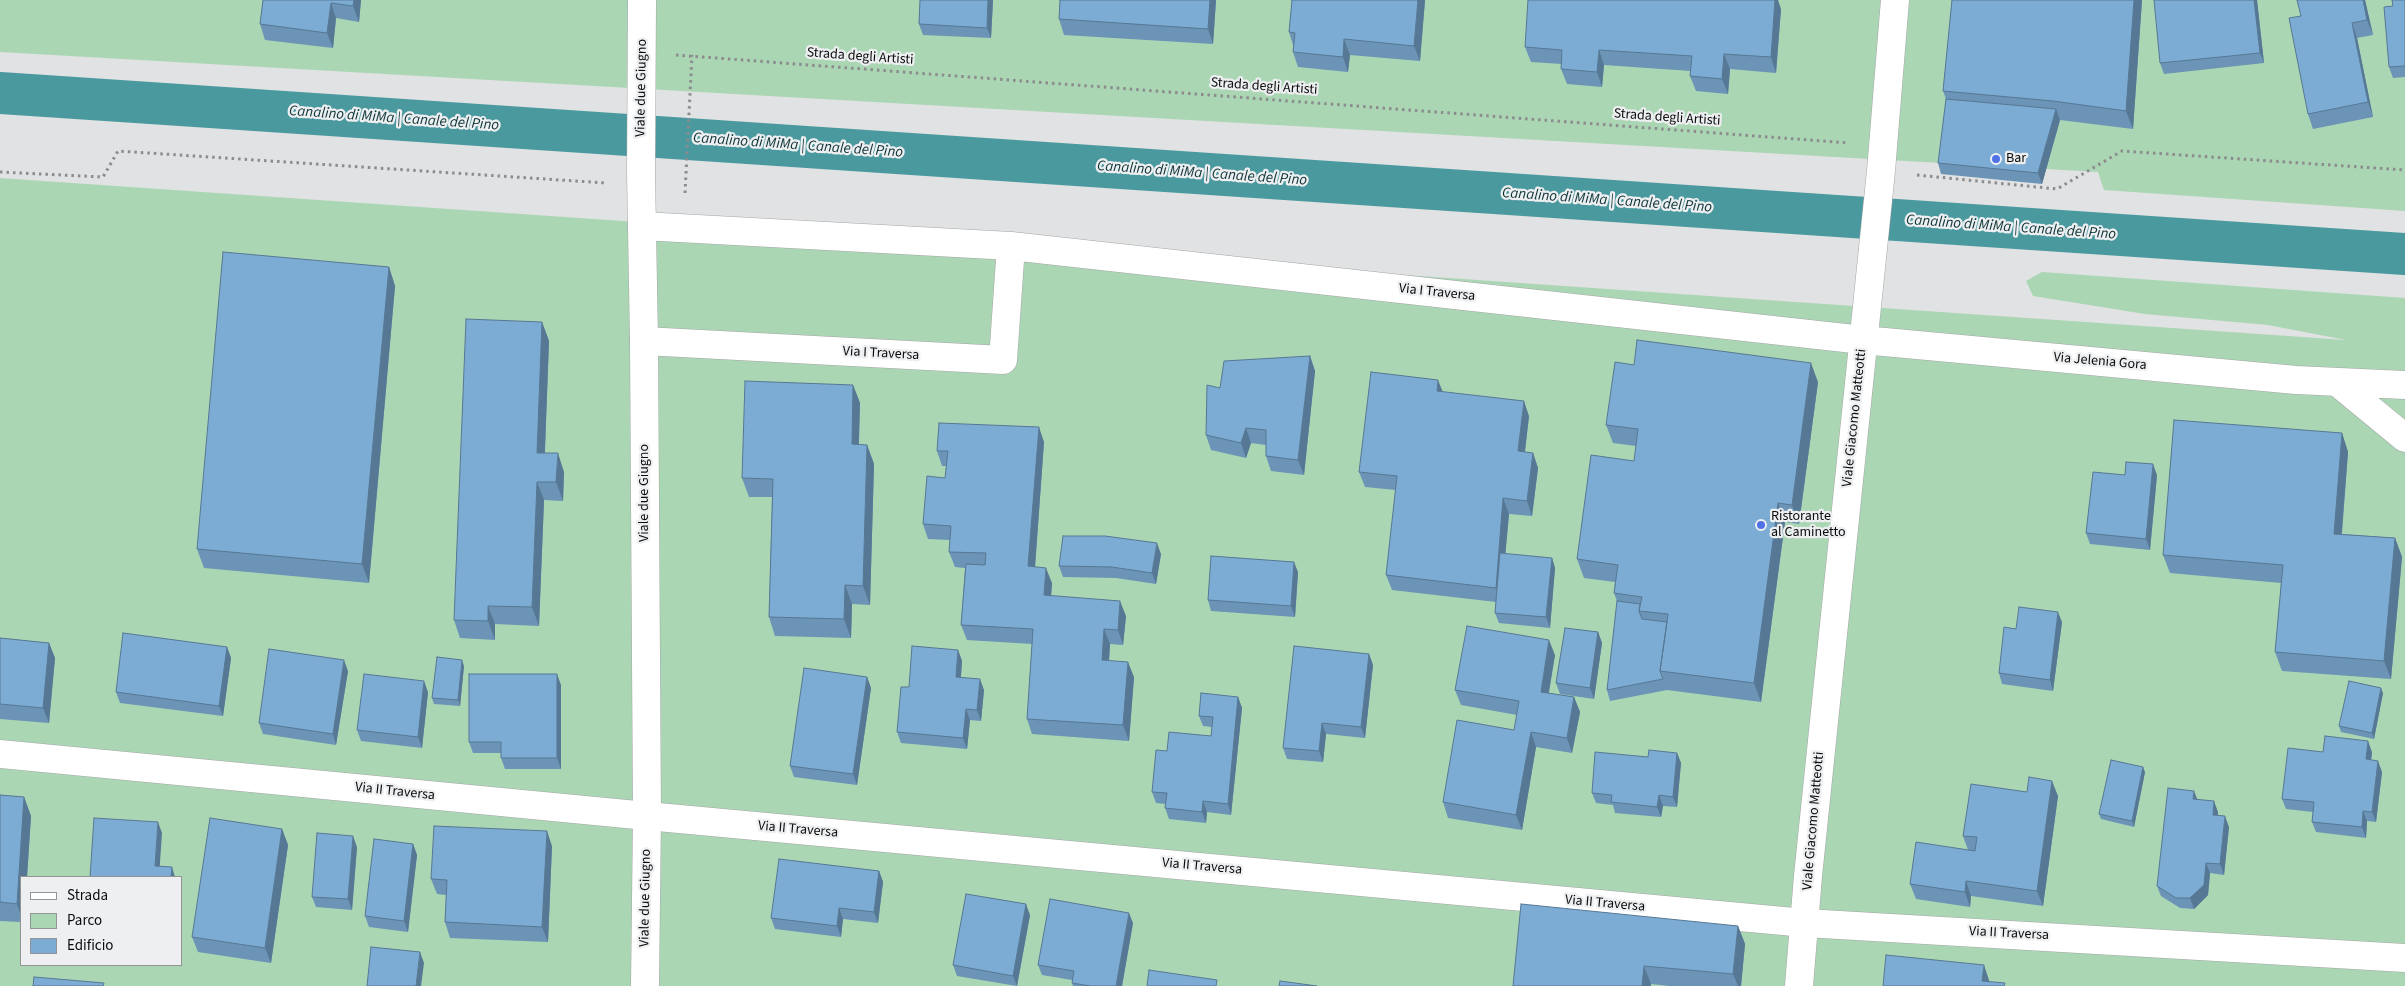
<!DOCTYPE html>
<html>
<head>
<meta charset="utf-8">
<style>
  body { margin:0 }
  #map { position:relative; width:2405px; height:986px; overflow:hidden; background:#e0e2e3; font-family:"Source Sans 3",sans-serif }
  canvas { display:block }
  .legend { position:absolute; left:20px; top:876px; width:162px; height:90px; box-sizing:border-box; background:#edeff1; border:1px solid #939495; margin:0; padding:6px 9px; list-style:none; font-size:15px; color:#0b0b0c }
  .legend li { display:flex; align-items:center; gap:10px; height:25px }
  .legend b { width:25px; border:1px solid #939495 }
</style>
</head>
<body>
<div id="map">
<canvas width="2405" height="986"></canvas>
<ul class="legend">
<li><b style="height:6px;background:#fff"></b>Strada</li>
<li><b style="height:14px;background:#abd6b4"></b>Parco</li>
<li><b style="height:14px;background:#7cacd4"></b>Edificio</li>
</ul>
</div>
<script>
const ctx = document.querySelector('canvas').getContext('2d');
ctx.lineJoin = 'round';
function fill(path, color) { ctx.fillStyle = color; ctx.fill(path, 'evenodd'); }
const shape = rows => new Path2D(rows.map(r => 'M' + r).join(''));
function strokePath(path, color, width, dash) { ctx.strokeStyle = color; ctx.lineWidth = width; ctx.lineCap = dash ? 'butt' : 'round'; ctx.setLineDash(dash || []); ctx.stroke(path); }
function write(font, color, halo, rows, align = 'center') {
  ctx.font = font + ' "Source Sans 3",sans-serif'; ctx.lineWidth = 4.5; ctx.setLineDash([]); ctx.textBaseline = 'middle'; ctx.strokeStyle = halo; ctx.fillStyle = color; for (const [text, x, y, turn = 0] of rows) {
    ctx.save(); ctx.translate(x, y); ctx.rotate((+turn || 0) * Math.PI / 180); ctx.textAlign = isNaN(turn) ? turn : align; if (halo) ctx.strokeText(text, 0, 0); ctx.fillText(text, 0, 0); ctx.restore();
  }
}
fill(shape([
  [0,0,2405,0,2405,211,2104,190,2098,172,0,52],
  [0,178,2346,340,2268,325,2145,314,2033,296,2026,281,2042,272,2405,298,2405,986,0,986],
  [21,877,181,877,181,965,21,965]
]), '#abd6b4');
strokePath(shape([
  [0,93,2405,254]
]), '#4a999f', 42);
const street = shape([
  [642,226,1011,246,1863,340],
  [644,341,1003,360,1011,246],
  [0,754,647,816,1805,923,2405,958]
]);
const secondary = shape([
  [642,0,641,173,644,341,647,816,645,986],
  [1863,340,2296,380,2405,385],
  [2337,382,2405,438],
  [1799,986,1808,876,1881,171,1895,0]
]);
strokePath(street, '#a4a6a7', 29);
strokePath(secondary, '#a4a6a7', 29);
strokePath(shape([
  [676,55,1849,143],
  [0,172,103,177,118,151,606,183],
  [1917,175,2057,189,2122,151,2405,170],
  [685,193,692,55]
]), '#8b8c8d', 3, [2.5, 4]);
strokePath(street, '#fff', 28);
strokePath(secondary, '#fff', 28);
fill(shape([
  [263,0,361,0,359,22,336,18,333,48,265,40,260,24],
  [920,0,993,0,991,38,923,35,919,24],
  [1216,0,1213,44,1064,35,1059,19],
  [1292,0,1425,0,1420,61,1350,55,1348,72,1298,67,1293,52,1293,45,1289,32],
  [1952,0,2142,0,2133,129,2060,120,2042,184,1941,174,1938,163,1946,99,1943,91],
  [2257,0,2264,63,2164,74,2160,63],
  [2297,0,2365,0,2373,35,2357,38,2373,117,2313,129,2308,114,2301,16],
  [2405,0,2405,77,2393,78,2389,67,2393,6],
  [1781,9,1776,73,1730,69,1728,94,1696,91,1690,76,1691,71,1604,65,1602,87,1567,84,1561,69,1562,64,1531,62,1525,47],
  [389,267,395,286,369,583,204,568,197,549],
  [542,322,549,341,545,453,564,472,563,501,544,500,539,626,495,624,495,640,460,638,454,620],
  [1310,356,1315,371,1304,475,1271,471,1266,456,1266,445,1251,443,1246,458,1211,450,1206,435,1220,388],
  [1634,365,1818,382,1799,524,1785,522,1761,702,1667,690,1610,701,1607,690,1617,601,1614,593,1615,582,1584,578,1577,559,1634,461,1636,446,1613,443,1606,425],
  [853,385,860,403,859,445,867,445,874,464,870,605,852,604,851,638,775,636,769,617,772,497,749,497,742,478],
  [1443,392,1529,416,1525,452,1533,453,1538,468,1532,516,1509,514,1505,554,1552,558,1555,568,1550,628,1499,623,1495,613,1496,602,1392,590,1386,575,1396,490,1365,487,1359,472],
  [2342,433,2348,452,2342,534,2395,538,2402,557,2391,679,2282,671,2275,652,2281,583,2170,573,2163,555],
  [1044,442,1035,567,1052,583,1051,596,1126,616,1123,645,1110,644,1109,661,1134,677,1129,741,1032,734,1027,719,1032,644,967,640,961,625,965,568,955,567,949,552,950,540,928,539,923,524,945,478,947,466,942,466,937,451],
  [2125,475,2157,475,2150,550,2090,544,2086,533],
  [1161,554,1156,584,1116,578,1063,577,1059,566],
  [1298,572,1295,617,1211,611,1208,600],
  [2062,622,2053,691,2002,684,1999,673,2016,629],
  [1598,632,1602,643,1594,699,1560,694,1556,683],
  [0,638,49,643,55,658,49,723,0,719],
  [227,647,231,658,223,716,120,703,116,692],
  [958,650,962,661,961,677,984,690,981,721,970,720,967,749,901,743,897,732,909,687],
  [1369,654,1373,665,1365,738,1326,734,1323,762,1287,759,1283,748],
  [1555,655,1549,693,1574,697,1580,712,1572,753,1536,747,1522,830,1448,818,1443,802,1514,730,1517,715,1461,705,1455,690],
  [464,666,460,706,434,704,432,698],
  [348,671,336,745,263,734,259,723],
  [867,677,871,688,857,785,794,777,790,766],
  [561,685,561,769,505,769,501,758,501,753,473,753,469,742],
  [428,692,422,748,361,741,357,730],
  [2383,693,2374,739,2341,732,2339,726],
  [1238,697,1242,708,1231,815,1207,812,1206,823,1169,819,1165,808,1166,804,1156,803,1152,792,1167,751,1211,736,1212,727,1203,726,1199,716],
  [2323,752,2372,752,2371,760,2382,772,2376,822,2367,821,2366,838,2316,832,2312,822,2313,812,2286,809,2282,799],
  [1677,753,1681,763,1677,807,1663,806,1661,817,1615,813,1613,805,1596,803,1592,793,1648,757],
  [2145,772,2134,827,2101,819,2099,814],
  [2027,792,2058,796,2043,906,1971,896,1970,907,1916,899,1910,884,1968,850,1963,836],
  [0,795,24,797,31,816,27,877,21,877,21,922,0,921],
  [2197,799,2218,812,2218,815,2229,827,2224,875,2210,873,2208,895,2194,909,2180,908,2161,896,2157,886],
  [282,829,288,845,271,963,198,952,192,937],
  [413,844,417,855,408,932,369,927,365,916],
  [552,846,548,942,450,938,445,922,446,895,437,894,431,879],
  [357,847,352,910,316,907,312,897],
  [879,871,883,882,878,923,843,919,841,937,775,929,771,918],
  [1030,915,1017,986,957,976,953,965],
  [1133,923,1122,986,1073,986,1072,983,1072,980,1042,975,1038,965],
  [1738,926,1745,944,1741,986,1669,986,1651,984,1651,986,1513,986]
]), '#6b94b6');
fill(shape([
  [354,0,361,0,359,22,353,6],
  [988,0,993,0,991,38,987,28],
  [1210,0,1216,0,1213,44,1208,29],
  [1418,0,1425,0,1420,61,1414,46],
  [1775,0,1778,0,1781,9,1776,73,1771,57],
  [2134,0,2142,0,2133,129,2126,111],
  [2254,0,2257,0,2264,63,2260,53],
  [2363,0,2365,0,2373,35,2367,20],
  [331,3,336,18,333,48,327,33],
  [2352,23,2357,38,2373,117,2368,102],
  [1344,39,1350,55,1348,72,1343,57],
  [1599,50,1604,65,1602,87,1597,72],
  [1724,54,1730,69,1728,94,1722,79],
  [2056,109,2060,120,2042,184,2038,173],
  [389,267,395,286,369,583,362,564],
  [542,322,549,341,544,471,537,453],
  [1310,356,1315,371,1304,475,1298,460],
  [1811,363,1818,382,1799,524,1792,505],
  [1438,380,1444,395,1437,391],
  [853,385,860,403,858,463,852,444],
  [1524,401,1529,416,1523,467,1518,451],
  [1039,427,1044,442,1034,581,1028,566],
  [1246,428,1251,443,1246,458,1241,443],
  [2342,433,2348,452,2340,553,2334,534],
  [867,445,874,464,870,605,863,586],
  [558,453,564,472,563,501,556,482],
  [1533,453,1538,468,1532,516,1527,501],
  [2153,464,2157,475,2150,550,2146,539],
  [537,482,544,500,539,626,532,607],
  [1503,498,1509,514,1501,603,1496,588],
  [1778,503,1785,522,1761,702,1754,683],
  [2395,538,2402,557,2391,679,2384,661],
  [1157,543,1161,554,1156,584,1152,573],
  [1552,558,1555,568,1550,628,1546,617],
  [1294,562,1298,572,1295,617,1291,606],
  [1046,568,1052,583,1050,610,1044,595],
  [845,585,852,604,851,638,844,619],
  [1120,601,1126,616,1123,645,1118,630],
  [488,606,495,624,495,640,488,621],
  [2058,612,2062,622,2053,691,2050,680],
  [1104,629,1110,644,1108,675,1102,660],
  [1598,632,1602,643,1594,699,1590,688],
  [1549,640,1555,655,1546,707,1541,692],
  [49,643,55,658,49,723,43,708],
  [227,647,231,658,223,716,219,706],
  [958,650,962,661,960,688,956,677],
  [1369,654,1373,665,1365,738,1361,727],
  [344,660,348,671,336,745,333,734],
  [462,660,464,666,460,706,458,700],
  [1128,662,1134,677,1129,741,1123,725],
  [557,674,561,685,561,769,557,758],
  [867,677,871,688,857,785,853,774],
  [980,679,984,690,981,721,977,710],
  [424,681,428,692,422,748,418,737],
  [2381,688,2383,693,2374,739,2372,733],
  [1238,697,1242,708,1231,815,1228,804],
  [1574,697,1580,712,1572,753,1567,738],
  [966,709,970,720,967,749,963,738],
  [1322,723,1326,734,1323,762,1319,751],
  [1531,732,1536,747,1522,830,1516,815],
  [2368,741,2372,752,2370,770,2366,759],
  [1677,753,1681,763,1677,807,1673,797],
  [2378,761,2382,772,2376,822,2372,812],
  [2143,767,2145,772,2134,827,2132,821],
  [2052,781,2058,796,2043,906,2037,891],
  [2194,791,2198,801,2193,799],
  [1659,795,1663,806,1661,817,1657,807],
  [24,797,31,816,27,877,21,877,21,916,17,904],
  [1203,801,1207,812,1206,823,1202,812],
  [2214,801,2218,812,2216,826,2213,815],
  [2363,811,2367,821,2366,838,2362,827],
  [2225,816,2229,827,2224,875,2220,864],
  [158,822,162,833,159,877,155,866],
  [282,829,288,845,271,963,265,948],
  [547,831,552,846,548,942,542,927],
  [353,836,357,847,352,910,348,899],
  [413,844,417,855,408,932,404,921],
  [2206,863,2210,873,2208,895,2194,909,2190,898],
  [172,867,175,877,171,877],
  [879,871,883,882,878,923,874,912],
  [1966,881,1971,896,1970,907,1965,892],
  [1026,904,1030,915,1017,986,1013,976],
  [839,908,843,919,841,937,837,926],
  [1129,913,1133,923,1122,986,1116,986],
  [1738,926,1745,944,1741,986,1738,986,1733,974],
  [420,952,424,963,421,986,416,986],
  [1984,965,1989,980,1989,986,1982,981],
  [1644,966,1651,984,1651,986,1642,986]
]), '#577894');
const building = shape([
  [263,0,354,0,353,6,331,3,327,33,260,24,263,0],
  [920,0,988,0,987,28,919,24,920,0],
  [1060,0,1210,0,1208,29,1059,19,1060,0],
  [1292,0,1418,0,1414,46,1344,39,1343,57,1293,52,1295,33,1289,32,1292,0],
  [1528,0,1775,0,1771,57,1724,54,1722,79,1690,76,1692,56,1599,50,1597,72,1561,69,1562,50,1525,47,1528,0],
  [1952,0,2134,0,2126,111,2053,101,1943,91,1952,0],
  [2154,0,2254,0,2260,53,2160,63,2154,0],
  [2297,0,2363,0,2367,20,2352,23,2368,102,2308,114,2289,18,2301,16,2297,0],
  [2392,0,2405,0,2405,66,2389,67,2384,7,2393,6,2392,0],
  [1946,99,2056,109,2038,173,1938,163,1946,99],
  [223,252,389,267,362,564,197,549,223,252],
  [466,319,542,322,537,453,558,453,556,482,537,482,532,607,488,606,488,621,454,620,466,319],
  [1637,340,1811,363,1792,505,1778,503,1754,683,1660,671,1668,614,1639,611,1642,597,1614,593,1618,565,1577,559,1591,455,1634,461,1638,429,1606,425,1615,362,1634,365,1637,340],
  [1310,356,1298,460,1266,456,1266,430,1246,428,1241,443,1206,435,1207,385,1220,388,1224,361,1310,356],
  [1371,372,1438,380,1437,391,1524,401,1518,451,1533,453,1527,501,1503,498,1496,588,1386,575,1397,476,1359,472,1371,372],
  [745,381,853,385,852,444,867,445,863,586,845,585,844,619,769,617,773,479,742,478,745,381],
  [2174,420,2342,433,2334,534,2395,538,2384,661,2275,652,2283,565,2163,555,2174,420],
  [939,423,1039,427,1028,566,1046,568,1044,595,1120,601,1118,630,1104,629,1102,660,1128,662,1123,725,1027,719,1033,629,961,625,966,564,985,565,986,553,949,552,951,526,923,524,927,476,945,478,948,451,937,451,939,423],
  [2126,462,2153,464,2146,539,2086,533,2093,472,2125,475,2126,462],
  [1063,536,1105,536,1157,543,1152,573,1112,567,1059,566,1063,536],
  [1500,553,1552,558,1546,617,1495,613,1500,553],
  [1211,556,1294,562,1291,606,1208,600,1211,556],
  [1617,601,1640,604,1639,611,1642,619,1667,622,1660,671,1663,679,1607,690,1617,601],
  [2019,607,2058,612,2050,680,1999,673,2004,627,2016,629,2019,607],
  [1467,626,1549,640,1541,692,1574,697,1567,738,1531,732,1516,815,1443,802,1457,720,1514,730,1519,701,1455,690,1467,626],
  [1565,628,1598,632,1590,688,1556,683,1565,628],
  [123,633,227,647,219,706,116,692,123,633],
  [0,638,49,643,43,708,0,704,0,638],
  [912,646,958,650,956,677,980,679,977,710,966,709,963,738,897,732,901,687,909,687,912,646],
  [1294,646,1369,654,1361,727,1322,723,1319,751,1283,748,1294,646],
  [269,649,344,660,333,734,259,723,269,649],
  [437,657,462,660,458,700,432,698,437,657],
  [804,668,867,677,853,774,790,766,804,668],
  [364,674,424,681,418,737,357,730,364,674],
  [469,674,557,674,557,758,501,758,501,742,469,742,469,674],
  [2349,681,2381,688,2372,733,2339,726,2349,681],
  [1201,693,1238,697,1228,804,1203,801,1202,812,1165,808,1167,793,1152,792,1156,750,1167,751,1169,732,1211,736,1213,717,1199,716,1201,693],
  [2325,736,2368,741,2366,759,2378,761,2372,812,2363,811,2362,827,2312,822,2314,802,2282,799,2288,748,2323,752,2325,736],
  [1649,750,1677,753,1673,797,1659,795,1657,807,1611,802,1612,795,1592,793,1595,752,1648,757,1649,750],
  [2111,760,2143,767,2132,821,2099,814,2111,760],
  [2029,777,2052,781,2037,891,1966,881,1965,892,1910,884,1916,842,1975,851,1977,837,1963,836,1971,784,2027,792,2029,777],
  [2168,788,2194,791,2193,799,2214,801,2213,815,2225,816,2220,864,2206,863,2204,885,2190,898,2176,898,2157,886,2168,788],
  [0,795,24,797,17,904,0,902,0,795],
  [94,818,158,822,155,866,172,867,171,877,90,877,94,818],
  [210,818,282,829,265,948,192,937,210,818],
  [434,826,547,831,542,927,445,922,447,880,431,879,434,826],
  [317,833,353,836,348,899,312,897,317,833],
  [374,839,413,844,404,921,365,916,374,839],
  [779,859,879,871,874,912,839,908,837,926,771,918,779,859],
  [966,894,1026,904,1013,976,953,965,966,894],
  [1050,899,1129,913,1116,986,1091,986,1072,983,1074,971,1038,965,1050,899],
  [1521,904,1738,926,1733,974,1644,966,1642,986,1513,986,1521,904],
  [371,947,420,952,416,986,367,986,371,947],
  [1886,955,1984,965,1982,981,2005,983,2004,986,1883,986,1886,955],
  [1149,970,1217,980,1216,986,1147,986,1149,970],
  [34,977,104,983,103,986,33,986,34,977],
  [1280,981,1317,986,1279,986,1280,981]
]);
fill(building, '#7cacd4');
strokePath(building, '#577894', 1);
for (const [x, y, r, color] of [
  [1996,159,5,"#5172e7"],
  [1761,525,5,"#5172e7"]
]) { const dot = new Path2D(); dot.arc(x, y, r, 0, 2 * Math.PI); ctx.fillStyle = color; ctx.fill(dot); strokePath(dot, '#edeff1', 2); }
write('14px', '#0b0b0c', '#edeff1', [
  ["Strada degli Artisti",860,57,4],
  ["Strada degli Artisti",1264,87,4],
  ["Viale due Giugno",642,88,-89],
  ["Strada degli Artisti",1667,118,4],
  ["Via I Traversa",1437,293,6],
  ["Via I Traversa",881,354,3],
  ["Via Jelenia Gora",2100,362,5],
  ["Viale Giacomo Matteotti",1855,418,-84],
  ["Viale due Giugno",645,493,-90],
  ["Via II Traversa",395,792,6],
  ["Viale Giacomo Matteotti",1814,821,-85],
  ["Via II Traversa",798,830,5],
  ["Via II Traversa",1202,867,5],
  ["Viale due Giugno",646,898,-89],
  ["Via II Traversa",1605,904,5],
  ["Via II Traversa",2009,934,3]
]);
write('14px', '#0b0b0c', '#edeff1', [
  ["Bar",2006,159],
  ["Ristorante",1771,517],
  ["al Caminetto",1771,533]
], 'left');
write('italic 15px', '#0c3336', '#edeff1', [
  ["Canalino di MiMa | Canale del Pino",394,119,4],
  ["Canalino di MiMa | Canale del Pino",798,146,4],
  ["Canalino di MiMa | Canale del Pino",1202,174,4],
  ["Canalino di MiMa | Canale del Pino",1607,201,4],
  ["Canalino di MiMa | Canale del Pino",2011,228,4]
]);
</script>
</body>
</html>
